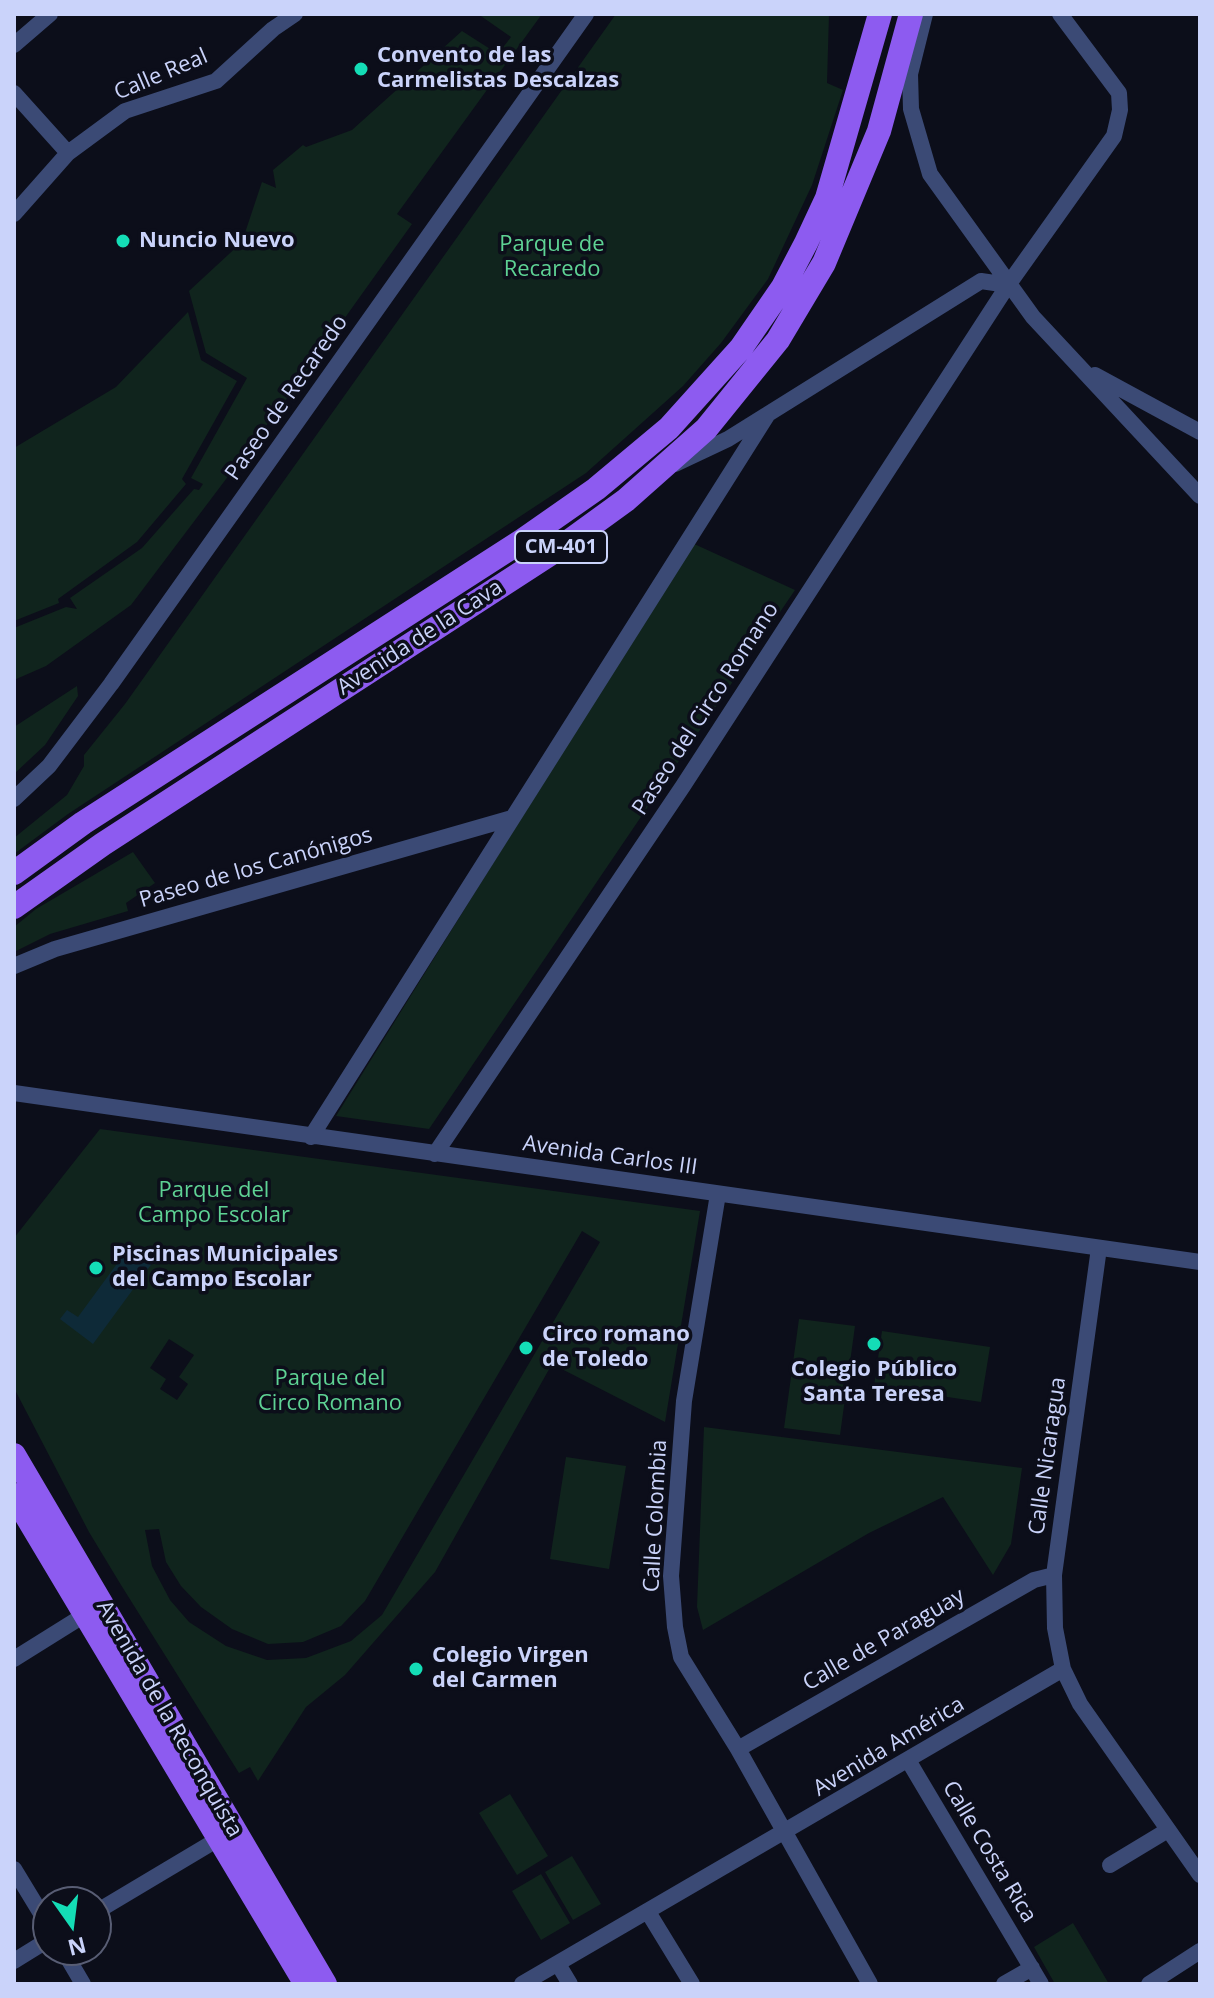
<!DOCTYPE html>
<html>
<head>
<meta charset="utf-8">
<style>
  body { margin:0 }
  #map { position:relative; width:1214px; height:1998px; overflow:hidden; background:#0c0e1a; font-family:"Open Sans",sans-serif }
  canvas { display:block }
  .frame { position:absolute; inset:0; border:16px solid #cad3fa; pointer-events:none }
  .north { position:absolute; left:32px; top:1886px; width:80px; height:80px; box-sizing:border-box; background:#0c0e1a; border:2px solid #585d74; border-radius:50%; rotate:166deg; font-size:22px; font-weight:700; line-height:32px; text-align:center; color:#cad3fa }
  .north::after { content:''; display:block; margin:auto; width:28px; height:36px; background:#14ddb6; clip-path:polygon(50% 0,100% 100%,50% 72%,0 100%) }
</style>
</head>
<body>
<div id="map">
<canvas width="1214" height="1998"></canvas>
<div class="frame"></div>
<div class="north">N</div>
</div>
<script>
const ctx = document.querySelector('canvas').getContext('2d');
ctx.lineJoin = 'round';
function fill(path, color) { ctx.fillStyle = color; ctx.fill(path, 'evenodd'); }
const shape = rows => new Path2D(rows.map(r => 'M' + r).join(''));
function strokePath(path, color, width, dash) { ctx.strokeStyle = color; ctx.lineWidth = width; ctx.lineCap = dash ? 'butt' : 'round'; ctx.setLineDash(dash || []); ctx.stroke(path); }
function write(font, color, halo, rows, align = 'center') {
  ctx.font = font + ' "Open Sans",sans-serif'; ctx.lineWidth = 7; ctx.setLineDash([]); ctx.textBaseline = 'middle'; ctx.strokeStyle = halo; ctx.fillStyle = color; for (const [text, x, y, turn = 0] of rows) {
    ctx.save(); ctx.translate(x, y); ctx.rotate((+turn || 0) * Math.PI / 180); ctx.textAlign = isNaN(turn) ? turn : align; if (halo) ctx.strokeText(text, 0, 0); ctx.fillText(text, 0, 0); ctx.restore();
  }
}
fill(shape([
  [478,14,542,14,397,214,412,224,294,389,131,605,46,666,14,680,14,628,66,607,77,609,70,598,142,548,194,489,199,490,203,484,191,478,247,378,206,353,189,291,242,242,262,182,276,188,273,170,303,145,306,147,352,130,462,31,498,54,511,37],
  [616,14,829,14,827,83,843,90,812,185,768,279,721,343,683,386,586,473,68,814,14,854,14,838,67,795,84,766,84,755,125,704],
  [188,312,201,360,237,381,182,479,186,484,137,542,58,599,59,603,14,621,14,448,116,387],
  [692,543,795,590,429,1129,336,1116],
  [77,686,78,696,45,745,14,774,14,727],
  [133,852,155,883,126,903,128,911,50,934,14,952,14,927,36,909],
  [100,1129,700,1211,665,1422,552,1364,435,1572,345,1675,306,1707,258,1781,250,1767,239,1773,121,1585,89,1532,14,1388,14,1238],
  [582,1231,600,1242,382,1615,351,1641,306,1658,267,1660,226,1646,189,1622,170,1600,152,1566,145,1530,159,1529,166,1562,181,1586,201,1607,232,1629,268,1644,303,1642,341,1626,365,1601],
  [169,1339,194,1355,179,1377,188,1384,177,1400,160,1389,166,1379,150,1368],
  [799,1319,855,1326,840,1435,784,1428],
  [882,1331,990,1347,981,1402,874,1386],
  [704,1427,1022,1468,1011,1544,993,1575,943,1497,869,1533,703,1630,697,1607],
  [566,1457,626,1466,609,1569,550,1559],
  [510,1794,548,1856,517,1875,479,1813],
  [572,1856,601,1904,573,1920,545,1872],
  [541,1874,570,1923,541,1940,512,1891],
  [1073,1923,1109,1984,1055,1984,1034,1947]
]), '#10241d');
fill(shape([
  [130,1246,153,1262,93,1344,60,1319,67,1310,78,1317]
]), '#0e2a38');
strokePath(shape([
  [925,14,910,74,911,109,930,174,1033,317,1200,496],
  [14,45,50,14],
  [14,93,68,153],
  [14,214,68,153,125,111,216,81,273,29,295,14],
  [1095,375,1200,432],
  [675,464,728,439,981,281,1008,285],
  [14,966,55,949,512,818],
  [14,1093,1200,1262],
  [311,1137,768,414],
  [435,1154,683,786,1008,285,1114,136,1120,110,1119,93,1060,14],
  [718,1194,684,1401,671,1576,675,1627,681,1657,738,1749,870,1984],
  [1099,1248,1054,1575,1055,1628,1063,1669,1080,1704,1200,1875],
  [14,1659,86,1614],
  [738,1749,1034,1580,1054,1575],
  [908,1760,1041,1984],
  [1110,1865,1168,1830],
  [14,1869,48,1925],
  [96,1912,225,1835],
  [648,1912,692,1984],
  [63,1950,83,1984],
  [14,1961,48,1940],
  [558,1964,570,1984],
  [522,1984,1063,1669],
  [1004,1984,1032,1968],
  [1149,1984,1200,1951]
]), '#3b4a75', 16);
strokePath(shape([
  [14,799,49,766,111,684,586,14]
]), '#3b4a75', 16);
strokePath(shape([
  [14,873,83,823,523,540,596,489,669,428,741,348,783,287,806,243,827,198,880,14],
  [14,907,103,844,564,545,626,500,706,429,778,340,824,263,879,131,911,14],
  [14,1455,325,1984],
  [14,1495,306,1984]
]), '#8d5bf0', 24);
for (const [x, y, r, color] of [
  [361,69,8,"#14ddb6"],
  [123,241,8,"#14ddb6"],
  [96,1268,8,"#14ddb6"],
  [874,1344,8,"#14ddb6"],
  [526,1348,8,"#14ddb6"],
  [416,1669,8,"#14ddb6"]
]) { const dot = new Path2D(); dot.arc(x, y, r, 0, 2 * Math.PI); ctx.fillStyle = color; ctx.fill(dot); strokePath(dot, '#0c0e1a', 3); }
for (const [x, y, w] of [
  [561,547,92]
]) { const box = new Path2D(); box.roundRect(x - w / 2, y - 16, w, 32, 6); ctx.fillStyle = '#0c0e1a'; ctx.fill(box); strokePath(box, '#cad3fa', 2); }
write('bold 20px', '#cad3fa', null, [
  ["CM-401",561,547]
]);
write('bold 22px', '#cad3fa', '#0c0e1a', [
  ["Convento de las",377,56],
  ["Carmelistas Descalzas",377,81],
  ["Nuncio Nuevo",139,241],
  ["Piscinas Municipales",112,1255],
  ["del Campo Escolar",112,1280],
  ["Circo romano",542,1335],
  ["de Toledo",542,1360],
  ["Colegio Público",874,1370,"center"],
  ["Santa Teresa",874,1395,"center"],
  ["Colegio Virgen",432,1656],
  ["del Carmen",432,1681]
], 'left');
write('22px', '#cad3fa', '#0c0e1a', [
  ["Calle Real",161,75,-23],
  ["Paseo de Recaredo",287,398,-55],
  ["Avenida de la Cava",420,638,-33],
  ["Paseo del Circo Romano",706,709,-57],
  ["Paseo de los Canónigos",256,868,-16],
  ["Avenida Carlos III",610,1156,8],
  ["Calle Nicaragua",1048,1456,-82],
  ["Calle Colombia",656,1516,-87],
  ["Calle de Paraguay",884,1640,-30],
  ["Avenida de la Reconquista",169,1719,60],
  ["Avenida América",889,1747,-31],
  ["Calle Costa Rica",989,1852,59]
]);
write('22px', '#5ed294', '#0c0e1a', [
  ["Parque de",552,245],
  ["Recaredo",552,270],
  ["Parque del",214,1191],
  ["Campo Escolar",214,1216],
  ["Parque del",330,1379],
  ["Circo Romano",330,1404]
]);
</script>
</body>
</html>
